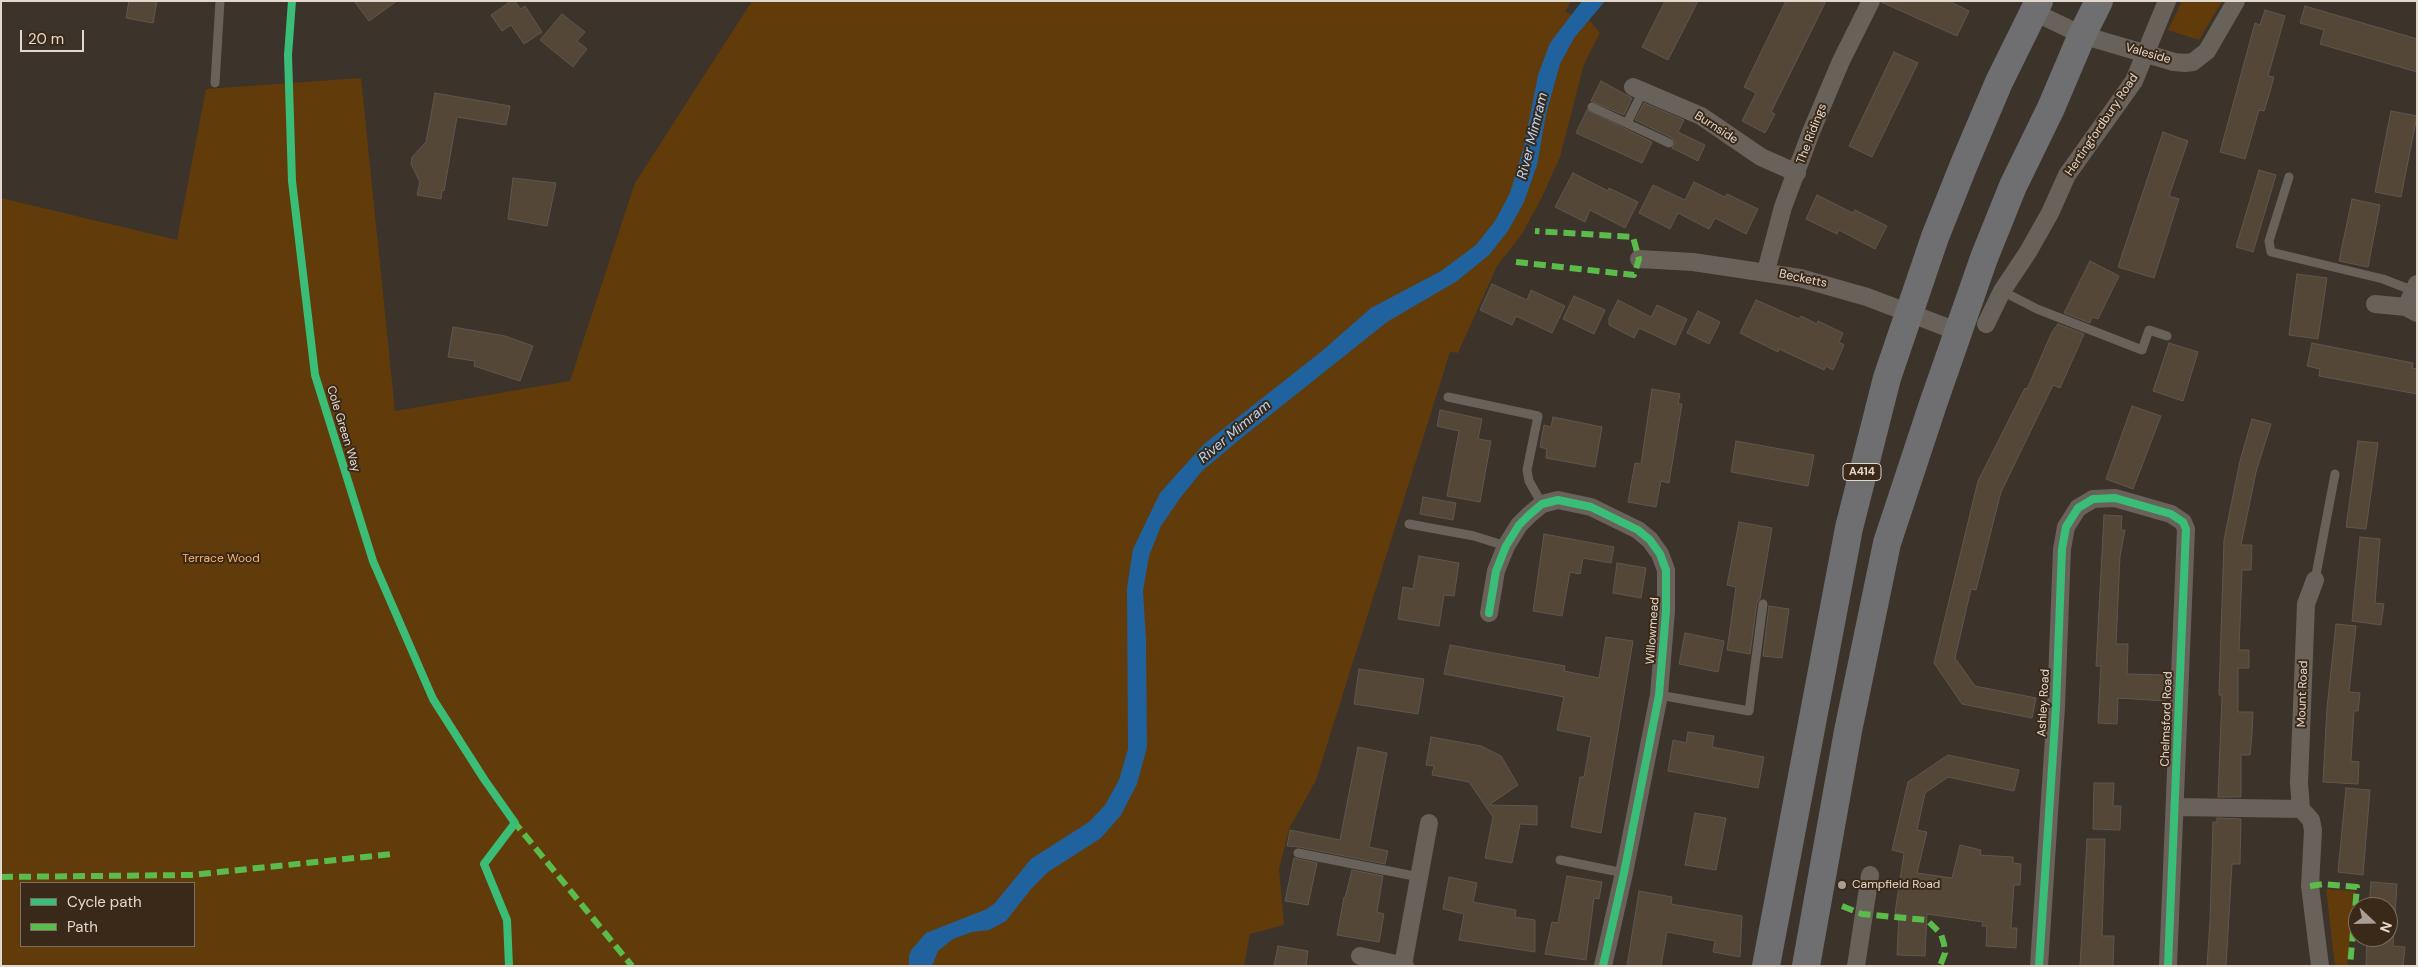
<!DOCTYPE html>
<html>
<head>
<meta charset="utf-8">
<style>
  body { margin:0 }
  #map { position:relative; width:2418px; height:967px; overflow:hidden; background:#3c332b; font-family:"DM Sans",sans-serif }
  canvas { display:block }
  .frame { position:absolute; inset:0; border:2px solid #e3d8ce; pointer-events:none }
  .legend { position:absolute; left:20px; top:882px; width:175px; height:65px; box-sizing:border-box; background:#3a2919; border:1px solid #7e6f61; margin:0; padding:6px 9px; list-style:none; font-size:15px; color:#e3d8ce }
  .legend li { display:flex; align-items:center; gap:10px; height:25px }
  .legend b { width:25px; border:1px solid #7e6f61 }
  .north { position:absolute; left:2348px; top:897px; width:50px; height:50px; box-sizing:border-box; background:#3a2919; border:1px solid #7e6f61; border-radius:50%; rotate:111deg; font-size:14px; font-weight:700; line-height:20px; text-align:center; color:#e3d8ce }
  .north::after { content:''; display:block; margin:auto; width:18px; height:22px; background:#a99e95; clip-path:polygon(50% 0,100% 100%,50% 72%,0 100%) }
  .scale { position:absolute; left:20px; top:30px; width:64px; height:22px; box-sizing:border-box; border:2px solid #e3d8ce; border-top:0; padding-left:6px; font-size:15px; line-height:18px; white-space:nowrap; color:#e3d8ce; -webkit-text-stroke:4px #3a2919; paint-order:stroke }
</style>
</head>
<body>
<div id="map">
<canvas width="2418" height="967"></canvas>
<div class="frame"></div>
<ul class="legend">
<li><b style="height:6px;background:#3abd76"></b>Cycle path</li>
<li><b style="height:6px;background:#5cbc4b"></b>Path</li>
</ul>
<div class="north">N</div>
<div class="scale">20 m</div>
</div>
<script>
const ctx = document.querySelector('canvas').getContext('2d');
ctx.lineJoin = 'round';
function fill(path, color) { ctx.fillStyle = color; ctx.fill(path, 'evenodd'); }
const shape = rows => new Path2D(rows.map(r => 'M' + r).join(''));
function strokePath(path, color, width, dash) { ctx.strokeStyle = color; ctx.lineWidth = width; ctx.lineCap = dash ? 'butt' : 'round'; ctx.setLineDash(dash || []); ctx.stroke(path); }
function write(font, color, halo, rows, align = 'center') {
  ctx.font = font + ' "DM Sans",sans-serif'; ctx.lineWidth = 4; ctx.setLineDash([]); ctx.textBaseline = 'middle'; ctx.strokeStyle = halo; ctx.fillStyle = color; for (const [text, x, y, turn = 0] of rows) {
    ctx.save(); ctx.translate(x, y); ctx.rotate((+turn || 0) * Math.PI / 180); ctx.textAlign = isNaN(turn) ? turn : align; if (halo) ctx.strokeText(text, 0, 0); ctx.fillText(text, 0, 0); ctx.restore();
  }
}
fill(shape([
  [752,1,1571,1,1565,12,1589,20,1600,33,1584,64,1560,157,1542,197,1522,234,1497,266,1458,353,1450,352,1316,780,1289,829,1279,869,1284,925,1250,934,1244,966,932,966,932,962,909,956,909,966,1,966,1,198,177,240,206,89,361,78,395,411,570,381,635,183],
  [21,883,194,883,194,946,21,946],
  [2182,1,2222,1,2199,40,2168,30],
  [2326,889,2355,891,2347,966,2335,966]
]), '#623b0b');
fill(shape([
  [1582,1,1605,1,1574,38,1560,64,1546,114,1537,165,1524,202,1508,231,1489,255,1457,281,1387,322,1239,440,1202,471,1181,497,1161,526,1149,556,1143,591,1146,640,1147,747,1137,784,1121,815,1101,838,1048,872,1031,889,1006,921,989,930,972,932,953,939,938,951,932,966,909,966,909,955,912,949,926,933,987,909,995,903,1031,859,1089,822,1105,805,1119,780,1128,749,1127,588,1133,549,1160,493,1204,444,1322,351,1371,308,1441,271,1476,245,1495,221,1510,193,1524,147,1538,75,1550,43]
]), '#1f629d');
const building = shape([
  [129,1,157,1,153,23,126,18,129,1],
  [354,1,397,1,369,21,354,1],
  [511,1,515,1,520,9,525,6,542,32,524,44,511,25,502,31,491,15,511,1],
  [1665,1,1698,1,1668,60,1642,47,1665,1],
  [1786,1,1826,1,1771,112,1775,114,1765,133,1742,121,1756,93,1744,87,1786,1],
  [1949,1,1969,11,1957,36,1881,2,1949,1],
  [2305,6,2417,39,2417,72,2320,44,2324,30,2300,23,2305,6],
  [2265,10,2285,16,2268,76,2274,77,2269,95,2264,111,2259,110,2245,159,2220,152,2255,23,2260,25,2265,10],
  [562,14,585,32,577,41,587,49,573,67,540,40,562,14],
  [1894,52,1918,63,1872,157,1849,146,1894,52],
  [1601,81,1632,98,1624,115,1591,101,1601,81],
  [435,93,510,106,506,125,457,117,444,191,442,190,441,199,417,195,420,182,411,164,412,157,426,142,435,93],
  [1644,103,1684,120,1678,132,1705,145,1698,161,1672,148,1675,143,1672,138,1635,120,1644,103],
  [1587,110,1652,142,1642,163,1576,133,1587,110],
  [2391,111,2417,116,2401,197,2375,192,2391,111],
  [2163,132,2188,141,2169,196,2179,199,2154,278,2118,267,2163,132],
  [2259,170,2276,175,2253,252,2236,247,2259,170],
  [1573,173,1608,191,1609,188,1638,202,1625,228,1590,210,1585,222,1555,207,1573,173],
  [513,178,556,183,547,226,508,219,513,178],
  [1694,182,1725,197,1727,194,1758,209,1746,234,1715,218,1709,229,1678,213,1670,229,1639,213,1653,185,1685,200,1694,182],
  [1817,195,1853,213,1855,210,1887,226,1875,249,1839,230,1837,234,1806,219,1817,195],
  [2352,199,2380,205,2368,267,2339,261,2352,199],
  [2090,261,2119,276,2098,319,2092,317,2090,323,2064,313,2090,261],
  [2297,274,2327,278,2318,339,2289,335,2297,274],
  [1492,284,1527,300,1531,290,1565,306,1552,333,1516,316,1512,325,1480,310,1492,284],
  [1574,296,1605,310,1594,334,1563,319,1574,296],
  [1618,300,1651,317,1657,305,1687,319,1675,345,1639,328,1634,338,1609,325,1609,318,1618,300],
  [1756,300,1799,319,1801,316,1817,324,1818,321,1843,333,1839,342,1844,345,1833,370,1826,366,1824,370,1779,349,1778,352,1740,333,1756,300],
  [1698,311,1720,322,1709,344,1687,333,1698,311],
  [2058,324,2084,334,2060,388,2053,385,2001,492,1976,590,1971,589,1955,658,1975,686,2036,698,2032,718,1962,704,1934,663,1978,481,2025,388,2027,389,2052,332,2058,324],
  [453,327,505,336,533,346,520,381,474,366,475,361,448,357,453,327],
  [2169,343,2198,352,2183,401,2153,391,2169,343],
  [2312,343,2413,363,2412,368,2417,369,2417,394,2319,376,2320,369,2307,366,2312,343],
  [1652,389,1680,394,1678,404,1682,404,1669,483,1661,481,1656,507,1628,502,1635,463,1641,464,1652,389],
  [2132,406,2161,416,2133,489,2106,479,2132,406],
  [1440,410,1482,419,1478,439,1491,441,1480,502,1447,496,1459,431,1437,426,1440,410],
  [1553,417,1602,427,1595,467,1546,458,1547,449,1540,447,1544,425,1551,427,1553,417],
  [2252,419,2271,424,2256,472,2241,545,2252,545,2251,570,2242,570,2239,650,2249,650,2249,668,2238,668,2238,712,2253,712,2252,735,2250,755,2241,755,2241,797,2218,797,2222,695,2219,695,2224,540,2240,461,2252,419],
  [1736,441,1814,455,1808,486,1731,472,1736,441],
  [2358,441,2378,443,2366,529,2346,527,2358,441],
  [1423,497,1456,503,1453,520,1420,514,1423,497],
  [2104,515,2122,516,2121,530,2125,530,2120,556,2116,644,2128,644,2127,674,2166,675,2165,701,2118,698,2117,724,2098,723,2101,666,2096,666,2104,515],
  [1739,522,1772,528,1760,599,1757,603,1750,654,1727,650,1736,587,1727,585,1739,522],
  [1544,534,1614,547,1611,563,1583,558,1580,574,1570,572,1562,616,1533,611,1544,534],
  [2360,537,2380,539,2375,603,2384,604,2381,625,2352,621,2360,537],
  [1419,556,1459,563,1454,596,1444,595,1439,626,1398,619,1403,587,1413,589,1419,556],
  [1617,563,1646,568,1641,598,1613,593,1617,563],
  [1769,606,1789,609,1782,658,1763,656,1769,606],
  [2336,624,2356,626,2349,692,2360,693,2358,711,2354,711,2351,761,2359,762,2358,784,2323,782,2327,708,2336,624],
  [1685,633,1724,641,1718,672,1679,664,1685,633],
  [1606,637,1633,641,1601,833,1571,827,1580,777,1584,777,1591,737,1557,730,1564,697,1444,674,1450,645,1565,666,1564,671,1599,678,1606,637],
  [1359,669,1424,679,1418,714,1354,704,1359,669],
  [1688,732,1714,736,1712,747,1764,757,1758,788,1668,771,1673,740,1686,743,1688,732],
  [1431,737,1481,746,1501,756,1518,785,1489,805,1537,806,1537,825,1520,824,1512,863,1485,858,1493,817,1469,782,1432,775,1434,766,1426,765,1431,737],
  [1358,747,1387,753,1369,847,1388,851,1385,864,1299,847,1287,846,1290,830,1340,840,1358,747],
  [1948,755,2019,770,2014,791,1948,777,1925,793,1917,830,1927,832,1917,873,1952,878,1960,845,1981,850,1980,855,2013,857,2013,863,2021,864,2020,885,2014,885,2011,928,2017,928,2016,948,1986,946,1987,926,1982,926,1983,922,1927,914,1925,956,1897,955,1899,914,1895,913,1904,853,1892,850,1908,782,1948,755],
  [2094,783,2114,783,2113,806,2121,806,2120,830,2093,829,2094,783],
  [2346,788,2370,790,2363,875,2338,872,2346,788],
  [1695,813,1726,818,1716,870,1685,865,1695,813],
  [2217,818,2241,819,2240,864,2232,864,2226,966,2207,966,2210,921,2213,822,2217,822,2217,818],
  [2087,839,2105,839,2102,936,2114,936,2113,966,2080,966,2087,839],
  [1294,858,1317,863,1308,905,1285,901,1294,858],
  [1352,870,1383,876,1377,912,1384,914,1379,942,1337,935,1344,897,1345,898,1352,870],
  [1567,876,1602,882,1599,899,1594,898,1586,960,1545,954,1552,922,1558,923,1567,876],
  [1449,877,1477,883,1473,902,1516,910,1515,917,1535,920,1535,952,1459,940,1464,914,1443,909,1449,877],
  [2371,882,2397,884,2393,946,2405,947,2403,966,2366,966,2367,937,2388,937,2388,907,2369,907,2371,882],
  [1639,891,1672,897,1671,904,1742,916,1740,957,1713,952,1715,941,1667,932,1661,966,1627,966,1639,891],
  [1278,946,1308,951,1306,966,1274,966,1278,946]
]);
fill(building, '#544737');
strokePath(building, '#5f574f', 1);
strokePath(shape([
  [215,83,220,1],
  [1592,107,1669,143],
  [1627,123,1643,91],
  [2289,177,2269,241,2271,252,2383,279,2414,291],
  [2002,291,2037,309,2142,350,2149,330,2167,336],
  [1448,397,1538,416,1527,470,1529,481,1542,504],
  [1409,524,1474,536,1506,546],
  [2315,580,2335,474],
  [1659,695,1749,711,1763,604],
  [1298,853,1419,877],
  [1560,860,1624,873]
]), '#69625b', 9);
strokePath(shape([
  [2034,12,2082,35,2174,62,2185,63,2193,62,2207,51,2236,1],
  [1633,87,1701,116,1761,157,1797,173],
  [1639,259,1693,262,1800,278,1867,297,1959,332],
  [1766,271,1783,207,1811,132,1841,61,1871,1],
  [2375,304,2406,307,2417,313],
  [2406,307,2417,284],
  [1986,324,2002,291,2028,252,2050,213,2067,175,2134,81,2167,1],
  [2315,580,2306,604,2299,783,2301,809,2311,820,2313,830,2310,886,2320,966],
  [1489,613,1496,571,1506,546,1519,525,1529,515,1542,504,1558,500,1591,507,1638,530,1650,540,1660,554,1666,570,1666,611,1659,695,1624,873,1603,966],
  [2176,807,2301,809],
  [1360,956,1405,966],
  [1403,965,1429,823],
  [1856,966,1870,875],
  [2039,966,2056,707,2062,549,2066,527,2078,508,2093,499,2115,498,2171,514,2183,522,2186,529,2168,966]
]), '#69625b', 18);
strokePath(shape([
  [1766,966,1849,528,1887,378,1935,237,1965,162,1999,82,2039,1],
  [1806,966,1848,731,1887,543,1933,404,1984,258,2013,186,2051,108,2082,35,2099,1]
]), '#6f6f71', 28);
strokePath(shape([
  [1516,262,1634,275,1639,259,1633,237,1535,231],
  [513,826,515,823,632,966],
  [1,877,191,875,393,854],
  [2310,886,2323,884,2357,887,2350,966],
  [1842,906,1862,914,1927,920,1941,934,1944,944,1945,953,1940,966]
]), '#5cbc4b', 6, [12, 6]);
strokePath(shape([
  [292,1,288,55,292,181,315,375,373,561,433,699,484,779,515,823,484,864,507,920,509,966],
  [1489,613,1496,571,1506,546,1519,525,1529,515,1542,504,1558,500,1591,507,1638,530,1650,540,1660,554,1666,570,1666,611,1659,695,1624,873,1603,966],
  [2039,966,2056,707,2062,549,2066,527,2078,508,2093,499,2115,498,2171,514,2183,522,2186,529,2168,966]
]), '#3abd76', 8);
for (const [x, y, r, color] of [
  [1842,885,5,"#a99e95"]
]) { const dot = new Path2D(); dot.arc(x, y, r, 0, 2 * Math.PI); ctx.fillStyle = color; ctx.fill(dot); strokePath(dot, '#3a2919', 2); }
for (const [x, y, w] of [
  [1862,472,38]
]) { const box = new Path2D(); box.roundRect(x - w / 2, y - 8.5, w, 17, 4); ctx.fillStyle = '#3a2919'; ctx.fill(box); strokePath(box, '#e3d8ce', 1); }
write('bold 11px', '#e3d8ce', null, [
  ["A414",1862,472]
]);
write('12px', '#e3d8ce', '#3a2919', [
  ["Valeside",2148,54,16],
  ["Hertingfordbury Road",2102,125,-56],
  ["Burnside",1716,128,33],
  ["The Ridings",1812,134,-69],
  ["Becketts",1803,279,12],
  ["Cole Green Way",343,429,73],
  ["Willowmead",1653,631,-86],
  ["Mount Road",2303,694,-88],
  ["Ashley Road",2044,703,-87],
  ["Chelmsford Road",2167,719,-88]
]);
write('12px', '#feb46c', '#3a2919', [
  ["Terrace Wood",221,559]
]);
write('12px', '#e3d8ce', '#3a2919', [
  ["Campfield Road",1852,885]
], 'left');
write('italic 14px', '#b6d9fd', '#3a2919', [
  ["River Mimram",1533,136,-76],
  ["River Mimram",1235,432,-40]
]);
</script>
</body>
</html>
